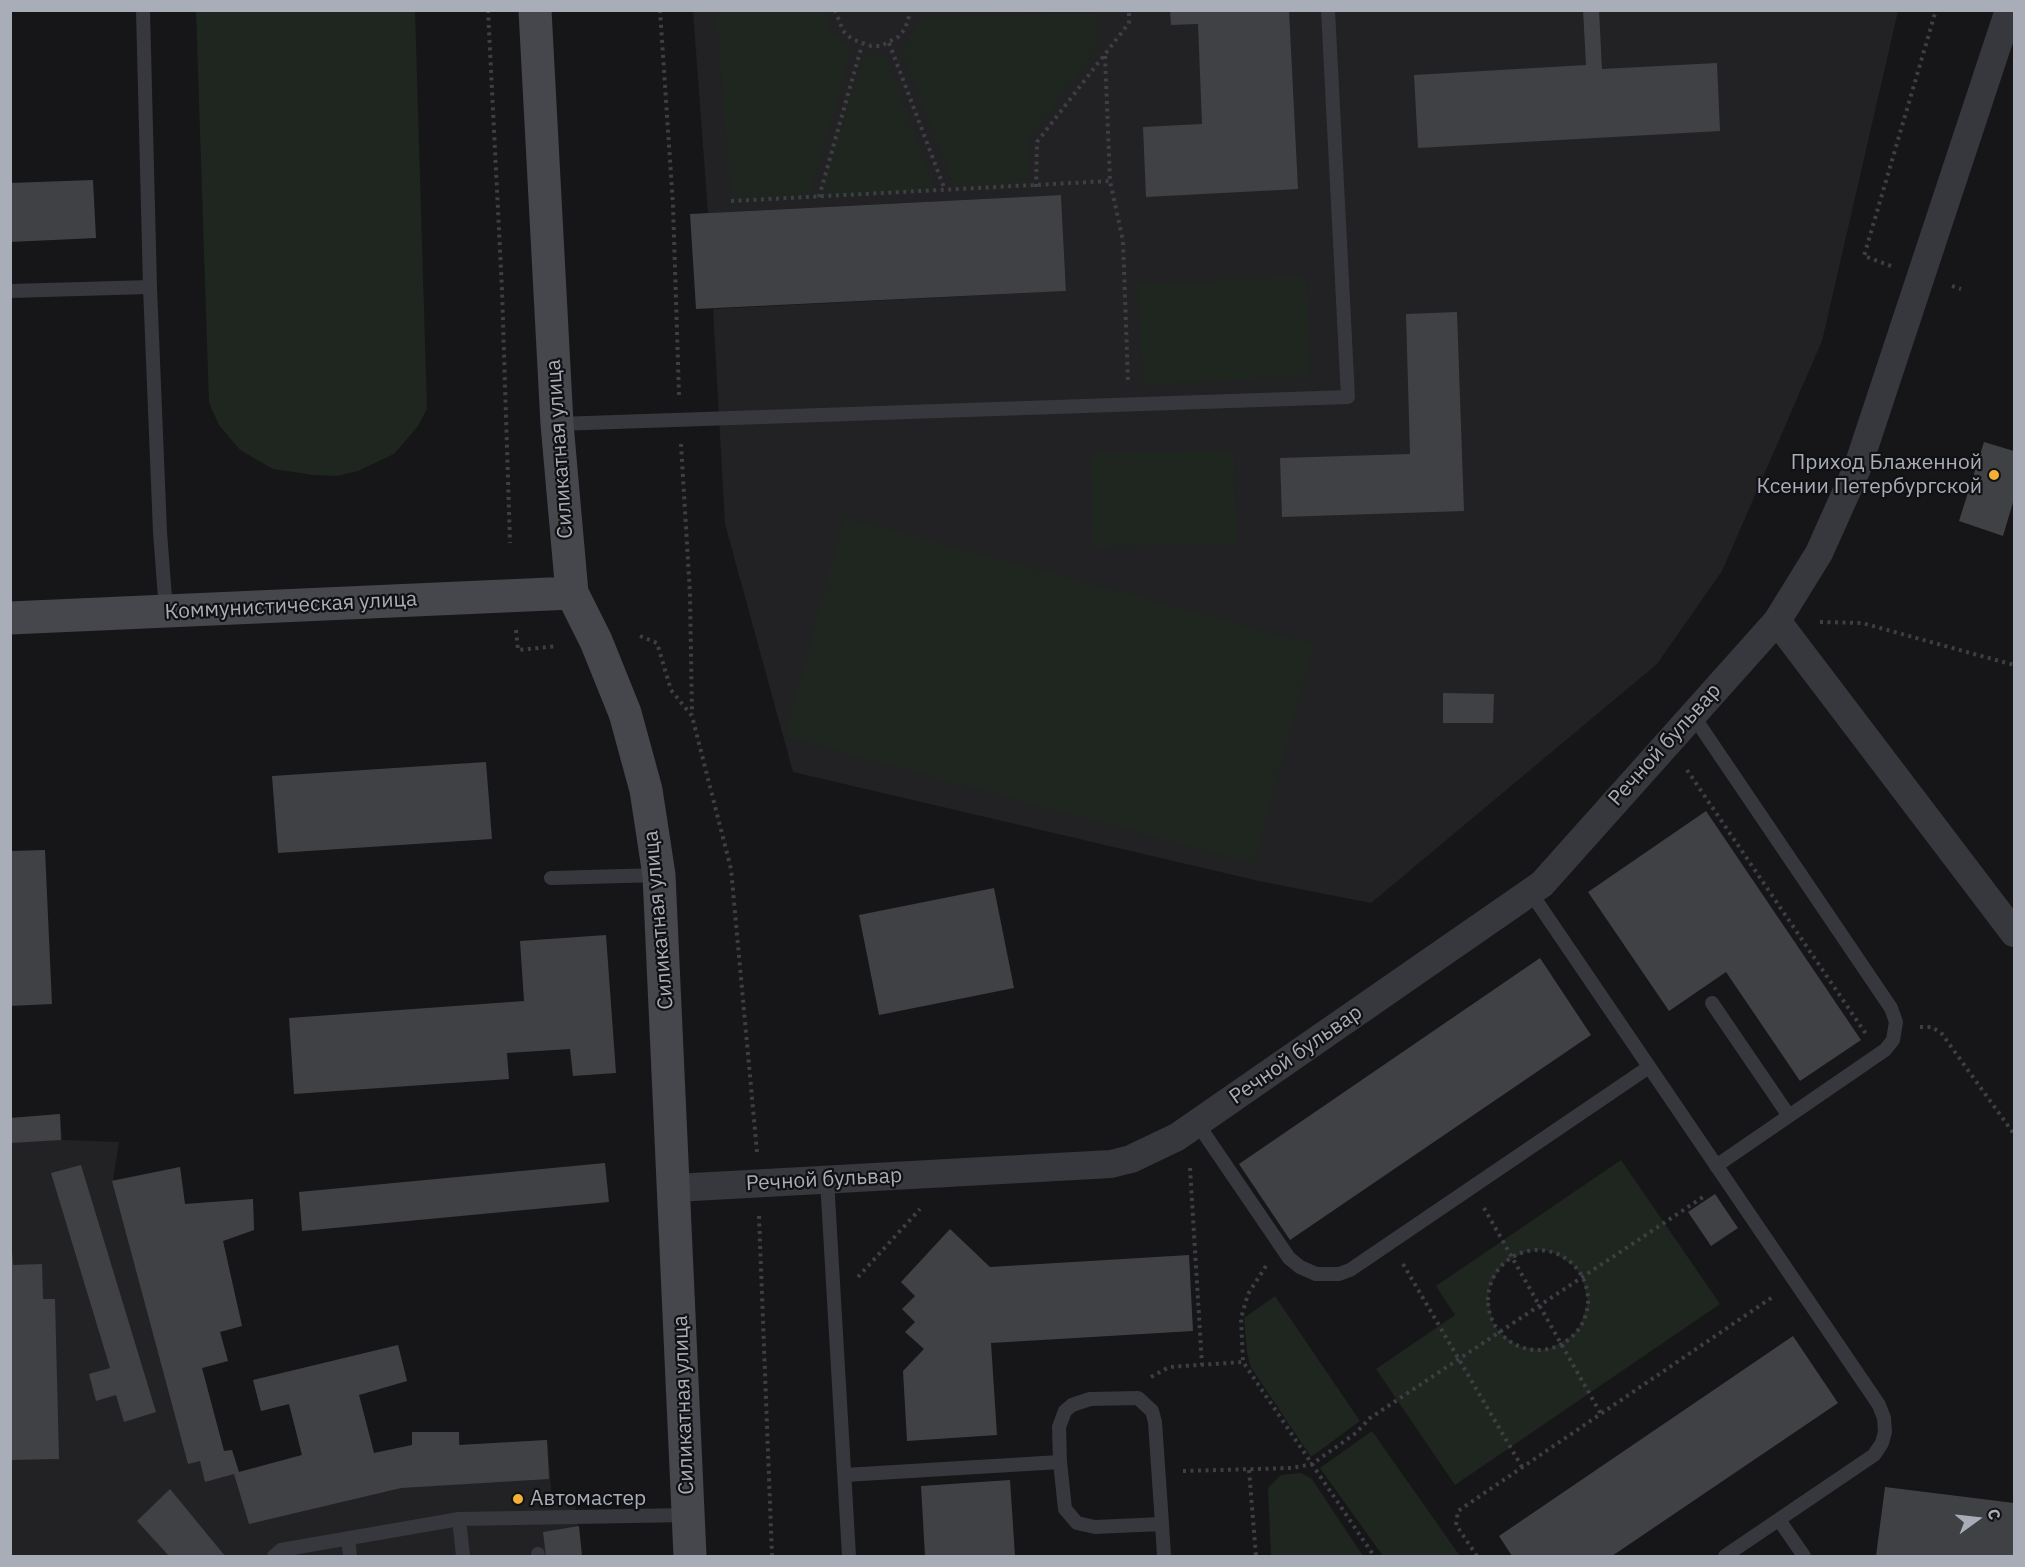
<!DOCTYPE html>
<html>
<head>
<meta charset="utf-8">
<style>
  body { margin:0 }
  #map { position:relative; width:2025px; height:1567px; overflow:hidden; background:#161618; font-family:"IBM Plex Sans",sans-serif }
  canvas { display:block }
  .frame { position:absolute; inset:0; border:12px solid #a8adb8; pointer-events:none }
  .north { position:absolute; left:1947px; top:1489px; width:60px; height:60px; -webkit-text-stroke:4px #111113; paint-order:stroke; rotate:75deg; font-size:16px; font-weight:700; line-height:24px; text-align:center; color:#a8adb8 }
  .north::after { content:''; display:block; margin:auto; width:21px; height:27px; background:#a8adb8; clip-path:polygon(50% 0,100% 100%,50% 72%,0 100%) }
</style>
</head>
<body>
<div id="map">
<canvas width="2025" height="1567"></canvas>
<div class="frame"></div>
<div class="north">С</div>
</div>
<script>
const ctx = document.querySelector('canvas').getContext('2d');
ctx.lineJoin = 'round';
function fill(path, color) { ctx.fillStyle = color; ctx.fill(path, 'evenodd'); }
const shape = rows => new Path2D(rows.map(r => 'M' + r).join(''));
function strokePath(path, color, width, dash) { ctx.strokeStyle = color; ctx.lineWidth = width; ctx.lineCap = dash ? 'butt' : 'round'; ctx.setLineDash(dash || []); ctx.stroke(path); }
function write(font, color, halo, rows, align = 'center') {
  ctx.font = font + ' "IBM Plex Sans",sans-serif'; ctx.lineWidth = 4.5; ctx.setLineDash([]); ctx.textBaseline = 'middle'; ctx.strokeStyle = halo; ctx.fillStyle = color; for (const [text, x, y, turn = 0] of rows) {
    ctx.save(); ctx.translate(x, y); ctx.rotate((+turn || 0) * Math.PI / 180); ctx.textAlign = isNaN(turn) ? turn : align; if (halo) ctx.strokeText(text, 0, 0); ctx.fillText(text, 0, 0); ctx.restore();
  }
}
fill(shape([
  [693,11,1898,11,1822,341,1722,571,1657,664,1371,903,1259,881,793,772,725,524,713,309,1066,291,1061,195,708,213],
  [60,1114,62,1140,119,1142,113,1180,180,1167,185,1204,253,1199,254,1230,223,1241,242,1326,220,1332,228,1361,202,1368,224,1451,232,1450,239,1472,302,1455,289,1404,261,1411,253,1380,398,1345,407,1381,359,1395,374,1453,412,1445,412,1432,459,1432,460,1445,547,1440,552,1499,574,1497,582,1556,11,1556,11,1118]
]), '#222225');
fill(shape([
  [196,11,415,11,427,409,418,426,394,454,358,471,337,476,314,475,273,469,240,450,219,425,209,403],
  [716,11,824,11,832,34,852,47,810,197,731,201],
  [1096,13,1096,51,1029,139,1028,185,955,187,901,50,911,37,920,18],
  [864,55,886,56,935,191,819,197],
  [1306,276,1311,376,1143,385,1137,285],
  [1234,451,1236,544,1093,547,1091,453],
  [844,517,1314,644,1254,864,785,737],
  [1621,1160,1720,1304,1455,1485,1376,1369,1455,1315,1436,1286],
  [1538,1250,1552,1252,1574,1266,1582,1277,1588,1302,1580,1326,1572,1336,1551,1348,1540,1350,1518,1346,1499,1332,1493,1322,1488,1298,1490,1286,1502,1265,1525,1252],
  [1275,1296,1360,1421,1311,1457,1250,1366,1247,1352,1244,1318],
  [1372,1431,1460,1556,1383,1556,1320,1468],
  [1301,1473,1312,1479,1363,1556,1271,1556,1268,1488,1281,1475]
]), '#1e261f');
fill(shape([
  [1170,10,1289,10,1298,189,1146,197,1143,127,1202,124,1198,24,1171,25],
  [1583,10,1599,10,1602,69,1717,63,1720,131,1418,148,1414,75,1586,65],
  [93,180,96,238,10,242,10,183],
  [1061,195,1066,291,696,309,690,214],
  [1457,312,1464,511,1282,517,1280,458,1410,454,1406,314],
  [1984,442,2014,451,2014,499,2003,536,1959,521],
  [1443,693,1494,694,1493,723,1443,723],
  [486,762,492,839,278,853,272,776],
  [1706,811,1861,1040,1800,1081,1726,972,1669,1011,1588,892],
  [45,850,52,1004,10,1006,10,851],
  [994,888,1014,988,879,1015,859,915],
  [606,935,616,1073,573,1076,570,1049,507,1053,509,1079,294,1094,289,1018,524,1001,520,941],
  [1540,958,1591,1035,1290,1240,1239,1164],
  [60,1114,61,1140,10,1143,10,1118],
  [605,1163,609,1202,302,1231,299,1192],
  [81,1165,156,1412,124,1422,116,1395,96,1401,89,1374,110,1368,51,1173],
  [180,1167,185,1204,253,1199,254,1230,223,1241,242,1326,220,1332,228,1361,202,1368,224,1451,232,1450,239,1472,302,1455,289,1404,261,1411,253,1380,398,1345,407,1381,359,1395,374,1453,412,1445,412,1432,459,1432,459,1445,547,1440,549,1479,401,1488,249,1524,234,1474,205,1482,200,1461,188,1464,112,1181],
  [1715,1194,1738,1228,1711,1246,1688,1212],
  [10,1219,13,1265,42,1264,43,1299,55,1299,59,1459,10,1460],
  [950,1229,990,1267,1189,1255,1193,1331,991,1343,997,1435,907,1441,903,1371,924,1349,905,1332,915,1322,902,1309,915,1296,901,1282],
  [1793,1336,1838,1403,1612,1556,1512,1556,1499,1536],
  [1010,1480,1015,1556,925,1556,921,1486],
  [1885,1487,2014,1503,2014,1556,1876,1556],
  [170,1489,225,1556,169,1556,137,1521],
  [579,1526,582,1556,546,1556,543,1532]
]), '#404145');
strokePath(shape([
  [488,10,502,290,510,543],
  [660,10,673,205,679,395],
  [835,10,843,31,852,39,871,46,881,46,898,37,905,29,911,10],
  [889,43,945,190],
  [1105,56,1110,181,1123,241,1128,381],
  [1036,187,1037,142,1129,23,1129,10],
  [819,197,862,45],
  [731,201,1110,181],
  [1891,266,1864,256,1936,10],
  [1952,286,1961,289],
  [681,444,690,594,692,715],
  [1820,622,1862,623,2014,665],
  [516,630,518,650,557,646],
  [640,636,657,643,671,690,692,716,731,869,757,1152],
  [1687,770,1866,1034],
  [1920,1027,1932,1027,1942,1034,2014,1134],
  [1190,1168,1202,1365],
  [1484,1208,1601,1414],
  [759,1216,772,1556],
  '1488 1300a50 50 0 1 1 100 0a50 50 0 1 1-100 0Z',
  [1403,1264,1522,1467],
  [1266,1266,1248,1294,1241,1318,1243,1362,1374,1556],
  [858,1277,920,1209],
  [1151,1377,1169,1367,1243,1362],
  [1249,1470,1256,1556],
  [1183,1471,1292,1468,1312,1464,1356,1433,1370,1418,1706,1195],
  [1477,1556,1456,1525,1458,1511,1774,1296]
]), '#3d3f44', 4, [3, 4.5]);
strokePath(shape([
  [143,10,150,287,160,532,166,611],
  [10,291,150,287],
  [557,424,1348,397,1328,10],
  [1692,714,1891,1008,1896,1022,1893,1040,1885,1050,1716,1166],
  [551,878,659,875],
  [1531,893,1879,1405,1884,1418,1885,1432,1882,1443,1874,1455,1725,1556],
  [1712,1003,1789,1116],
  [1197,1123,1289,1258,1300,1267,1316,1274,1339,1274,1350,1270,1649,1067],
  [827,1180,849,1556],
  [845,1475,1060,1462,1059,1427,1065,1411,1072,1405,1090,1399,1138,1398,1152,1411,1155,1422,1162,1524,1095,1527,1077,1523,1065,1509,1060,1462],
  [459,1519,463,1556],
  [1779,1520,1804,1556],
  [1162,1524,1164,1556],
  [348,1538,350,1556],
  [538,1554,538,1556],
  [274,1556,281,1550,459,1519,688,1515]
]), '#37383d', 14);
strokePath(shape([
  [1777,621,2014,933],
  [675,1188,1111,1164,1131,1159,1177,1137,1542,884,1777,621,1819,553,1858,466,2009,10]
]), '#37383d', 28);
strokePath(shape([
  [535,10,557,424,572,593,596,641,625,713,646,790,659,875,690,1556],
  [10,618,572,593]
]), '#45474d', 33);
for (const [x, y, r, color] of [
  [1994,475,6,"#f2b134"],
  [518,1499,6,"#f2b134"]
]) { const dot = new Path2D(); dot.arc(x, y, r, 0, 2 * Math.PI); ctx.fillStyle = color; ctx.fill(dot); strokePath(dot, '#111113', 2); }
write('21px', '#a8adb8', '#111113', [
  ["Силикатная улица",560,449,-94],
  ["Коммунистическая улица",291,606,-3],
  ["Речной бульвар",1665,745,-48],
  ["Силикатная улица",659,920,-95],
  ["Речной бульвар",1296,1055,-35],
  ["Речной бульвар",824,1180,-3],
  ["Силикатная улица",684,1405,-92]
]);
write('21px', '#a8adb8', '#111113', [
  ["Приход Блаженной",1982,463],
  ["Ксении Петербургской",1982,487],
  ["Автомастер",530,1499,"left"]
], 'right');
</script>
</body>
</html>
